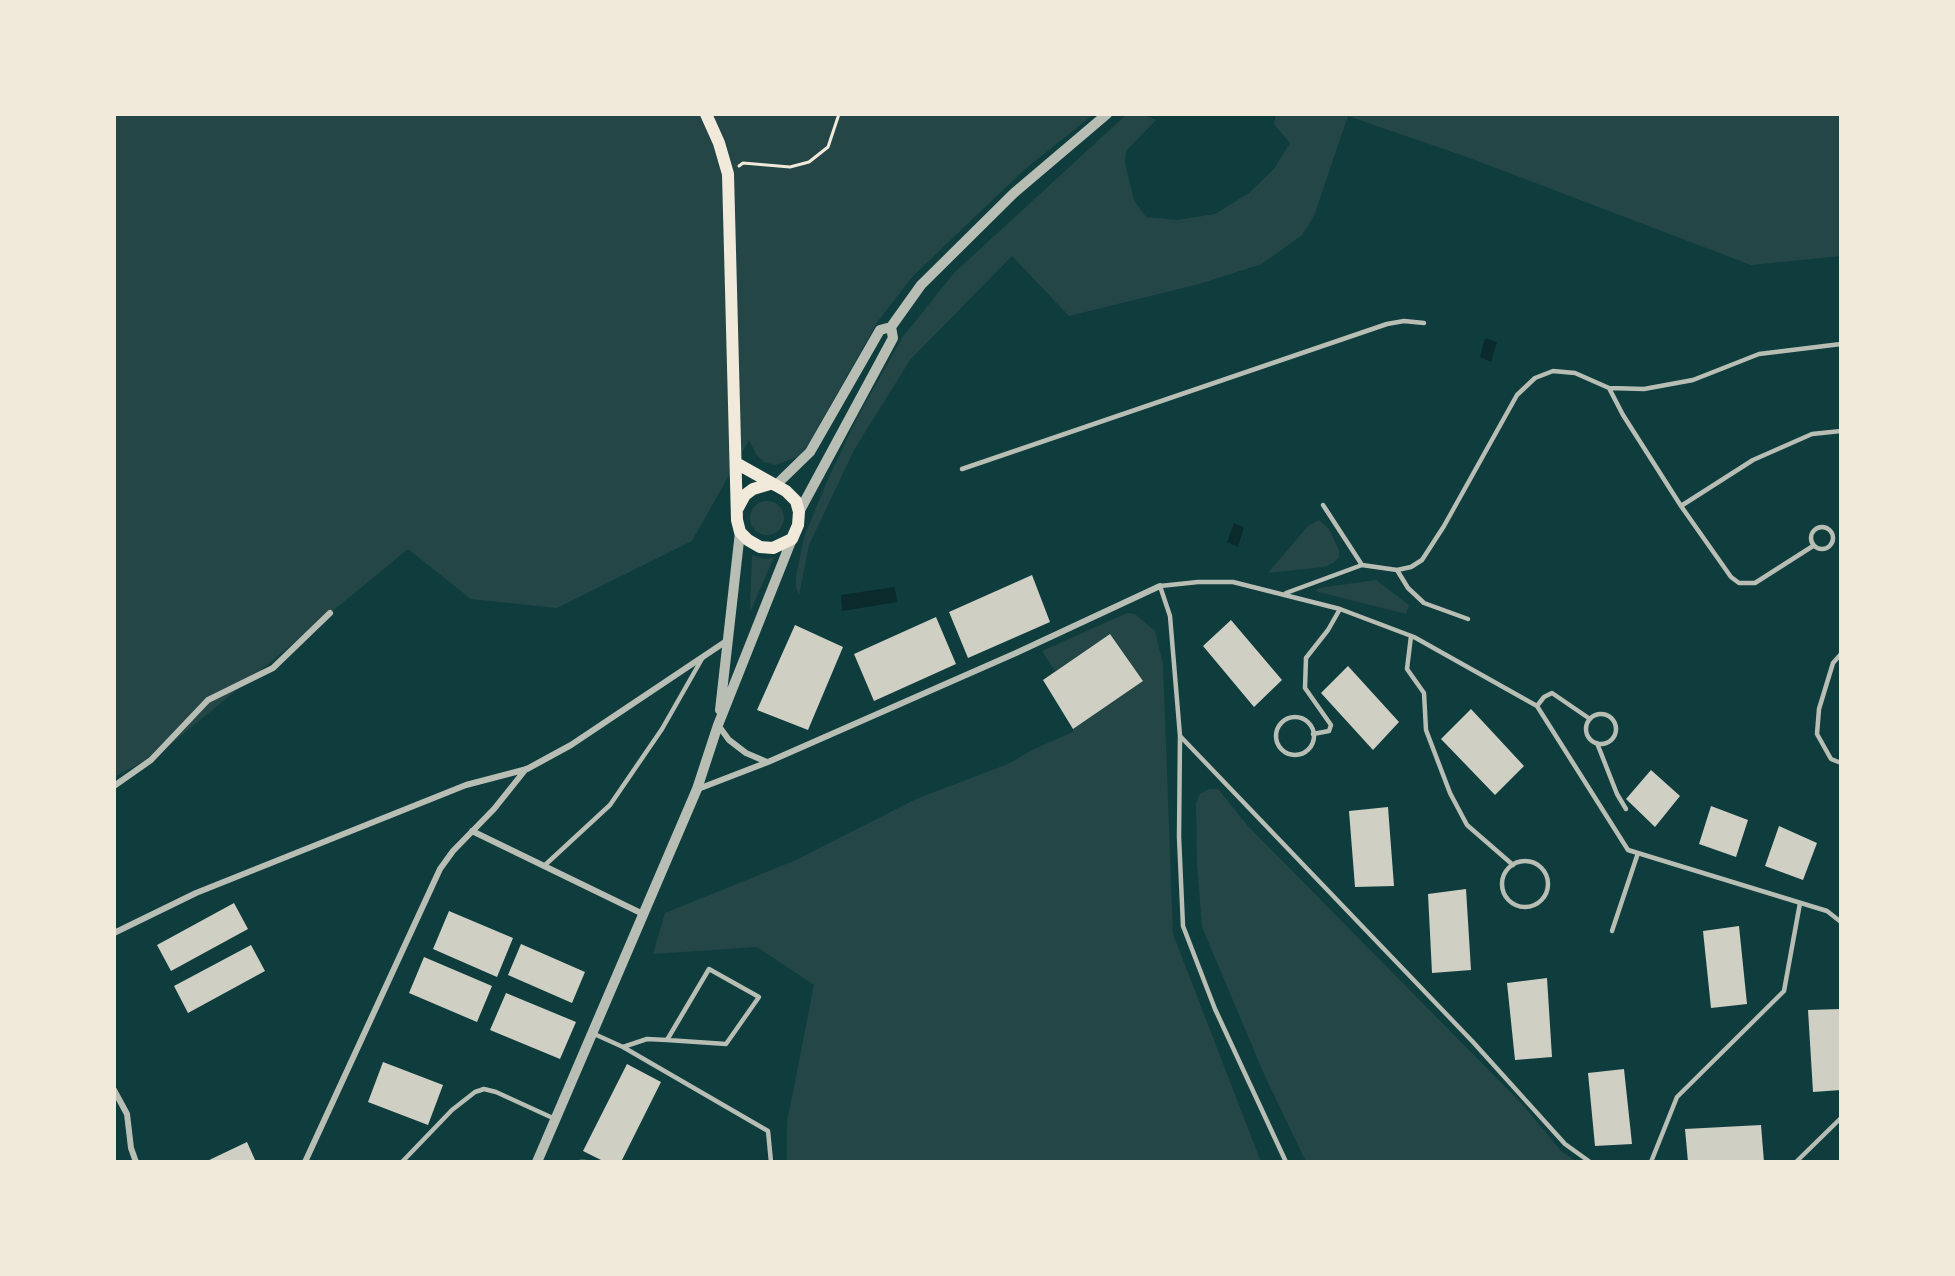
<!DOCTYPE html>
<html>
<head>
<meta charset="utf-8">
<style>
  body { margin:0 }
  #map { position:relative; width:1955px; height:1276px; overflow:hidden; background:#0f3d3e; font-family:"Sofia Sans Condensed",sans-serif }
  canvas { display:block }
  .frame { position:absolute; inset:0; border:116px solid #f1e9da; pointer-events:none }
</style>
</head>
<body>
<div id="map">
<canvas width="1955" height="1276"></canvas>
<div class="frame"></div>
</div>
<script>
const ctx = document.querySelector('canvas').getContext('2d');
ctx.lineJoin = 'round';
function fill(path, color) { ctx.fillStyle = color; ctx.fill(path, 'evenodd'); }
const shape = rows => new Path2D(rows.map(r => 'M' + r).join(''));
function strokePath(path, color, width, dash) { ctx.strokeStyle = color; ctx.lineWidth = width; ctx.lineCap = dash ? 'butt' : 'round'; ctx.setLineDash(dash || []); ctx.stroke(path); }
fill(shape([
  [114,114,1094,114,1025,169,914,275,878,321,809,443,798,457,775,465,764,462,756,454,749,440,692,541,557,608,471,599,408,549,160,753,114,777],
  [1127,114,1141,114,1156,120,1126,151,1125,163,1134,200,1146,217,1177,220,1215,214,1249,193,1274,169,1290,143,1274,124,1276,114,1841,114,1841,256,1751,265,1467,157,1348,116,1314,216,1302,235,1262,264,1199,284,1069,316,1012,256,910,360,854,450,809,545,799,595,796,588,796,577,804,537,828,479,858,416,902,338,954,273],
  '750 518a17 17 0 1 1 34 0a17 17 0 1 1-34 0Z',
  [1319,520,1329,529,1339,550,1339,557,1333,563,1324,567,1268,573,1308,526],
  [752,555,766,559,774,557,750,612],
  [1376,580,1409,605,1406,614,1315,591,1319,588],
  [1127,613,1135,614,1155,631,1163,664,1173,934,1261,1162,787,1162,787,1122,814,985,757,947,653,954,665,913,796,860,916,799,1008,764,1034,749,1073,732,1073,729,1143,681,1110,634,1055,671,1042,651],
  [1209,789,1218,789,1248,826,1523,1105,1561,1151,1577,1162,1306,1162,1264,1074,1202,927,1197,863,1196,803,1200,794]
]), '#244646');
fill(shape([
  [1485,338,1497,342,1491,362,1480,357],
  [1234,523,1244,527,1238,547,1227,542],
  [895,587,897,602,842,611,841,595]
]), '#0a2a2b');
fill(shape([
  [1032,575,1050,622,968,658,949,612],
  [936,617,956,664,874,701,854,654],
  [1231,620,1282,680,1254,707,1203,646],
  [795,625,843,647,808,730,757,710],
  [1110,634,1143,681,1073,729,1043,680],
  [1348,666,1399,722,1373,750,1321,693],
  [1471,709,1524,766,1495,795,1441,739],
  [1651,770,1680,796,1655,827,1626,799],
  [1711,806,1748,820,1736,857,1699,844],
  [1388,807,1394,886,1355,887,1349,811],
  [1779,826,1817,843,1803,880,1765,866],
  [1466,889,1471,970,1432,973,1428,894],
  [234,903,248,929,171,971,157,945],
  [449,911,513,938,497,977,433,949],
  [1739,926,1747,1004,1711,1008,1703,931],
  [521,944,585,972,572,1003,508,975],
  [251,945,265,971,188,1013,174,986],
  [424,957,492,986,477,1022,409,993],
  [1547,978,1552,1057,1515,1060,1507,983],
  [506,993,576,1022,560,1059,490,1030],
  [1841,1009,1841,1090,1813,1092,1808,1010],
  [383,1062,443,1085,428,1125,368,1102],
  [627,1064,661,1082,621,1162,605,1162,583,1151],
  [1624,1069,1632,1144,1595,1146,1588,1073],
  [1761,1125,1764,1162,1688,1162,1685,1129],
  [247,1142,256,1162,205,1162]
]), '#cfcfc3');
strokePath(shape([
  [739,166,743,163,790,167,809,162,828,147,839,114]
]), '#f1e9da', 3);
strokePath(shape([
  [1609,388,1623,415,1681,506,1731,577,1739,583,1755,583,1813,546],
  [962,469,1387,324,1404,321,1424,323],
  [1323,505,1362,565,1397,570,1411,567,1422,560,1444,526,1517,395,1535,378,1553,371,1575,373,1609,388,1644,389,1693,380,1759,354,1841,344],
  [1681,506,1753,460,1812,434,1841,431],
  '1811 538a11 11 0 1 1 22 0a11 11 0 1 1-22 0Z',
  [1397,570,1408,588,1424,603,1468,619],
  [1286,593,1362,565],
  [1411,636,1407,669,1424,693,1426,730,1450,793,1467,825,1513,865],
  [1841,654,1833,663,1819,709,1817,734,1831,759,1841,763],
  [1537,706,1544,697,1552,693,1590,719],
  '1586 729a15 15 0 1 1 30 0a15 15 0 1 1-30 0Z',
  '1276 736a19 19 0 1 1 38 0a19 19 0 1 1-38 0Z',
  [1313,734,1329,731,1331,725,1305,688,1306,658,1328,630,1340,609],
  [1180,736,1179,837,1183,926,1215,1009,1286,1162],
  [1597,743,1617,794,1626,809],
  '1502 884a23 23 0 1 1 46 0a23 23 0 1 1-46 0Z',
  [544,866,610,805,662,729,703,657],
  [1612,931,1638,853],
  [592,1033,623,1047,647,1039,667,1040,726,1044,759,997,709,969,667,1040],
  [623,1047,768,1131,771,1162],
  [402,1162,452,1110,475,1092,484,1089,496,1092,555,1119],
  [580,1162,585,1162],
  [1590,1162,1565,1144,1473,1042,1180,736,1170,616,1160,586,1198,582,1233,582,1340,609,1414,637,1537,706,1628,850,1827,911,1841,922],
  [1651,1162,1677,1097,1784,991,1800,903],
  [1796,1162,1841,1118]
]), '#b8beb3', 4.5);
strokePath(shape([
  [718,725,729,740,746,753,767,762],
  [114,786,151,760,208,700,273,668,330,613],
  [698,789,768,762,1016,653,1160,586],
  [472,831,643,914],
  [114,933,196,893,466,785,527,769,571,745,728,640],
  [114,1090,127,1114,131,1148,136,1162],
  [305,1162,440,869,453,851,494,809,526,769]
]), '#b8beb3', 6);
strokePath(shape([
  [891,327,921,285,1014,193,1107,114],
  [775,486,810,452,880,330,891,327],
  [799,512,893,338,891,327],
  [720,710,740,532],
  [537,1162,697,789,718,725,792,539]
]), '#b8beb3', 10);
strokePath(shape([
  [706,114,719,143,728,174,737,520,740,532,748,540,760,547,773,548,792,539,798,525,799,512,796,501,786,491,736,463],
  [738,508,745,495,753,489,770,484]
]), '#f1e9da', 12);
</script>
</body>
</html>
